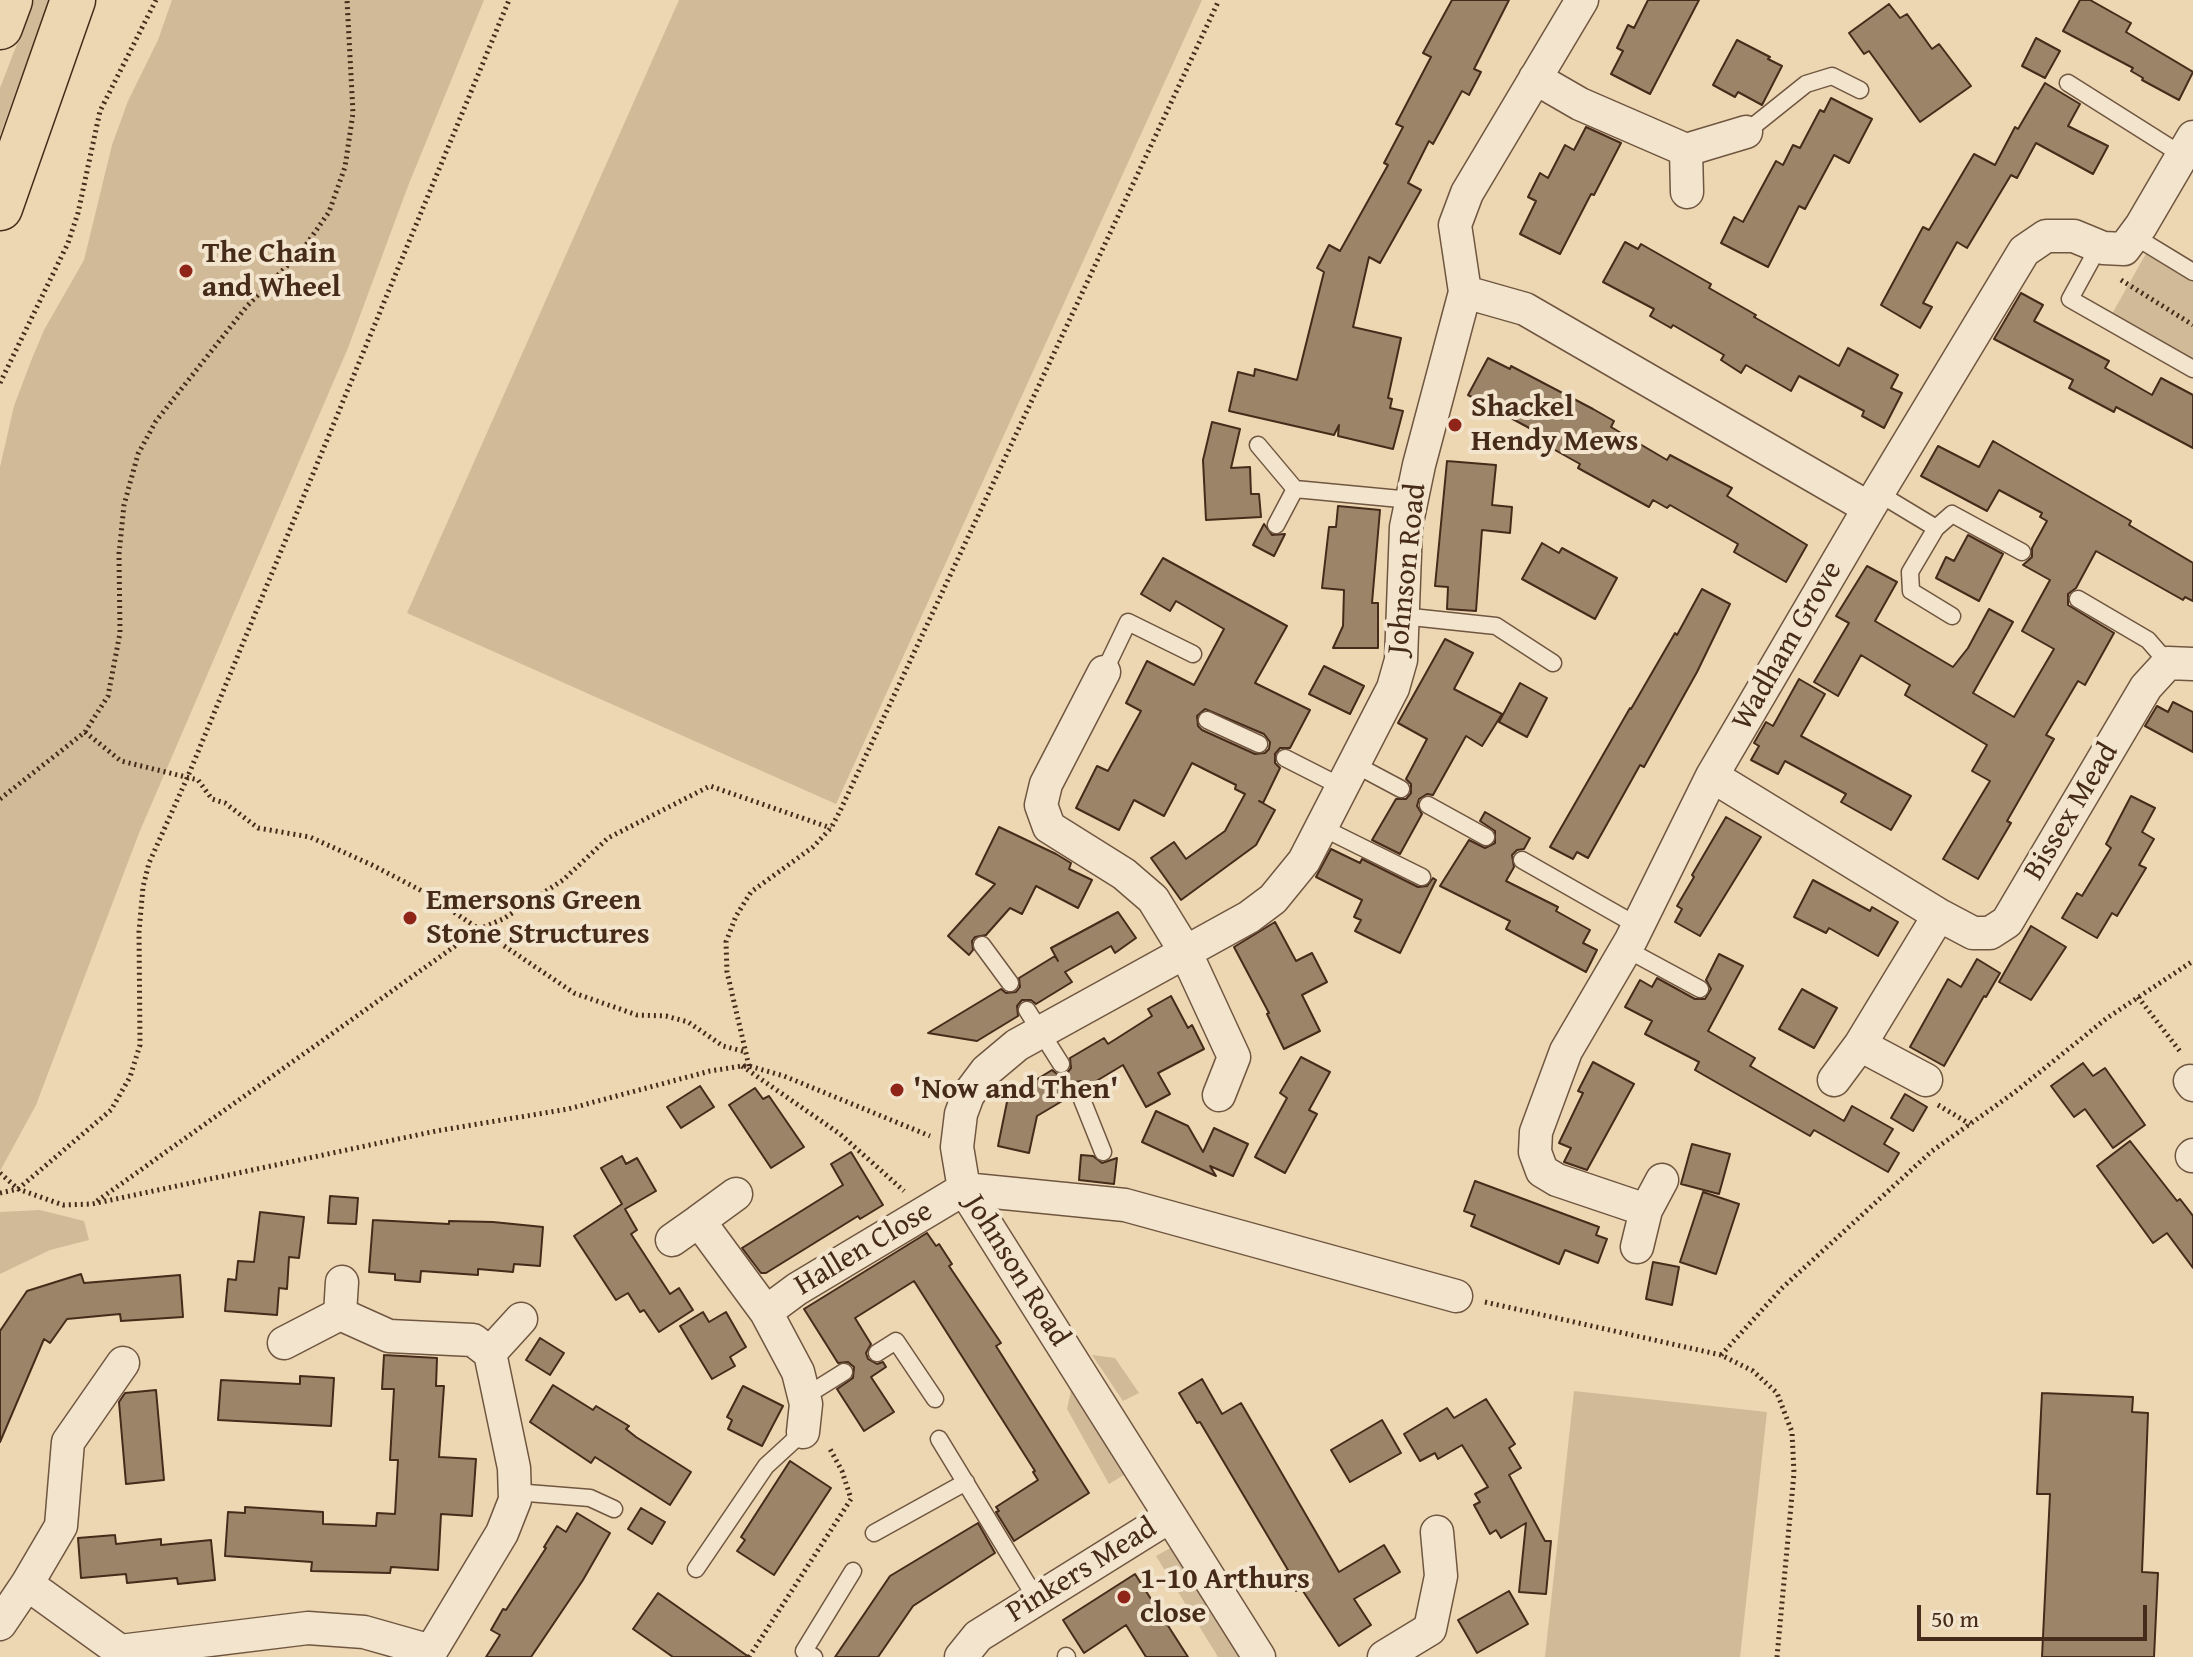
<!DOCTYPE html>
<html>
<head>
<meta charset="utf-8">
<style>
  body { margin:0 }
  #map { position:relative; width:2193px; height:1657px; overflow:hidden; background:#ecd7b2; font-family:"Gentium Book Plus",serif }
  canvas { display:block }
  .scale { position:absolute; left:1917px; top:1605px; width:230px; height:36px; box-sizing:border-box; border:4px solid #462b1a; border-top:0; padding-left:10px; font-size:24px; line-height:28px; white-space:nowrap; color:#462b1a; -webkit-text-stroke:6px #f3e5cd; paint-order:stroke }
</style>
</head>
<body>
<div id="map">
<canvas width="2193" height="1657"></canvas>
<div class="scale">50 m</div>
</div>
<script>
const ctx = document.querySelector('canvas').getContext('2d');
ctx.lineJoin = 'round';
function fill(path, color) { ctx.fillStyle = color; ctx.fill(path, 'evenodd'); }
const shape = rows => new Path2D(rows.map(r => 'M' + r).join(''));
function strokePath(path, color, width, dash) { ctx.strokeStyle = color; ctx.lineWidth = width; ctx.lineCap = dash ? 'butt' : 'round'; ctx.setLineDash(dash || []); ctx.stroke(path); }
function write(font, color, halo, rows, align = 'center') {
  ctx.font = font + ' "Gentium Book Plus",serif'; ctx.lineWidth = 8; ctx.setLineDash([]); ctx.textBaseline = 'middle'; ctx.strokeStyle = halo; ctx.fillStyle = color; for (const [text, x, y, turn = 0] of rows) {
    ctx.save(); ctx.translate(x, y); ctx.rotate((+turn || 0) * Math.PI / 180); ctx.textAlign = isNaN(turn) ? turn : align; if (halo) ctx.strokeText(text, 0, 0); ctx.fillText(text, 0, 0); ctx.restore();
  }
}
fill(shape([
  [34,0,49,0,0,135,0,88],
  [172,0,484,0,408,186,348,348,139,833,36,1105,0,1171,0,467,14,406,31,361,44,330,84,260,112,145,128,101,158,40],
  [679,0,1202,0,836,804,407,613],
  [2148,250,2193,277,2193,369,2108,321],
  [40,1210,84,1221,89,1240,50,1250,0,1274,0,1212],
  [1092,1355,1115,1358,1139,1393,1123,1401],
  [1072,1386,1127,1473,1109,1484,1067,1409],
  [1574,1391,1767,1412,1740,1657,1545,1657],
  [1174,1546,1240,1657,1218,1657,1156,1556]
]), '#d0ba98');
const building = shape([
  [1452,0,1509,0,1474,69,1481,72,1469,95,1462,91,1433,144,1429,141,1408,183,1421,190,1380,263,1369,257,1353,327,1401,338,1388,398,1392,399,1390,408,1403,411,1393,449,1338,436,1339,425,1334,435,1229,411,1238,372,1254,376,1255,369,1297,380,1324,272,1317,268,1329,245,1340,251,1388,165,1384,163,1403,127,1396,124,1431,57,1423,53,1452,0],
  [1648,0,1699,0,1650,94,1611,74,1623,51,1617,48,1628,25,1634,28,1648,0],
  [2080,0,2090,0,2131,23,2126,32,2193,72,2179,100,2142,80,2143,78,2131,71,2133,68,2063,31,2080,0],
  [1889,4,1900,18,1907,14,1932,49,1939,44,1971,86,1920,122,1869,51,1864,54,1849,33,1889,4],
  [2036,38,2060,51,2045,78,2022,66,2036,38],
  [1737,40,1770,57,1768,59,1782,66,1762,105,1738,92,1735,97,1713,85,1737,40],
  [2045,83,2080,104,2068,126,2108,146,2093,174,2036,143,2017,178,2011,175,1967,248,1957,242,1923,303,1932,307,1920,328,1881,305,1923,227,1929,230,1974,154,1995,165,2015,127,2018,129,2045,83],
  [1831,98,1872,119,1849,163,1834,155,1805,209,1799,206,1768,267,1721,243,1734,217,1743,222,1776,161,1783,165,1793,145,1800,148,1820,110,1824,112,1831,98],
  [1586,127,1621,143,1594,195,1591,194,1560,254,1520,234,1536,201,1528,197,1540,173,1548,178,1565,145,1574,150,1586,127],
  [1625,242,1638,249,1641,244,1711,284,1709,288,1756,315,1754,317,1839,366,1848,348,1898,375,1891,388,1902,393,1884,428,1862,416,1864,411,1799,376,1791,391,1746,365,1741,373,1721,360,1724,355,1673,325,1671,328,1650,316,1654,309,1603,282,1625,242],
  [2021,293,2043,305,2034,321,2109,361,2105,368,2152,395,2161,378,2193,395,2193,448,2116,407,2114,412,2069,388,2073,380,1994,339,2021,293],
  [1488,358,1510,369,1511,366,1593,409,1614,421,1611,427,1667,460,1670,455,1732,488,1727,496,1807,545,1786,582,1734,552,1738,544,1670,505,1667,508,1653,500,1649,507,1578,468,1580,464,1530,436,1533,430,1468,395,1488,358],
  [1212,422,1240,429,1231,468,1250,467,1251,494,1259,494,1261,517,1206,520,1203,460,1212,422],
  [1993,441,2131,521,2129,525,2193,563,2193,601,2185,597,2183,600,2096,551,2076,588,2068,594,2068,605,2114,633,2085,685,2078,681,2046,735,2054,739,2007,821,2011,823,1978,879,1943,859,1990,781,1972,771,1987,745,1905,695,1910,685,1861,655,1838,696,1814,682,1849,623,1836,616,1867,566,1897,582,1875,621,1953,667,1968,648,1989,609,2013,622,1973,693,2014,717,2054,649,2022,631,2050,580,2023,565,2032,557,2032,548,2047,521,2040,517,2042,513,1999,490,1987,511,1921,476,1938,446,1979,467,1993,441],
  [1447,461,1496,465,1492,505,1512,507,1510,533,1482,530,1476,611,1447,609,1448,587,1435,586,1447,461],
  [1338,506,1380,510,1372,603,1378,603,1378,648,1333,648,1343,626,1344,590,1322,588,1329,527,1336,527,1338,506],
  [1264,524,1272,535,1285,534,1274,556,1253,545,1264,524],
  [1968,535,2003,554,1979,601,1936,578,1946,557,1954,561,1968,535],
  [1542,543,1559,553,1562,548,1617,578,1595,619,1522,579,1542,543],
  [1163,558,1287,626,1255,683,1310,710,1290,748,1280,748,1275,754,1275,763,1280,768,1263,803,1259,801,1275,810,1256,845,1181,900,1151,858,1174,842,1186,859,1225,831,1245,794,1235,789,1236,785,1192,763,1164,816,1134,800,1119,830,1076,808,1097,766,1108,771,1141,711,1126,703,1147,661,1194,685,1224,629,1176,601,1170,611,1141,594,1163,558],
  [1205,709,1264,734,1270,742,1269,749,1265,753,1255,754,1202,730,1198,726,1197,716,1205,709],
  [1702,589,1730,604,1697,672,1644,767,1640,765,1588,858,1577,852,1573,859,1550,847,1630,708,1631,709,1675,633,1677,635,1702,589],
  [1445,639,1473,653,1454,689,1502,714,1482,746,1466,736,1433,795,1427,794,1419,799,1417,806,1422,814,1400,854,1372,840,1396,799,1406,799,1411,793,1411,784,1406,779,1427,739,1398,723,1445,639],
  [1324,666,1364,686,1350,714,1309,694,1324,666],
  [1799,679,1825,694,1801,736,1911,796,1891,830,1841,802,1846,794,1785,761,1778,774,1751,760,1759,746,1754,743,1766,722,1773,726,1799,679],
  [1520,683,1547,698,1527,737,1499,722,1520,683],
  [2173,702,2193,712,2193,752,2145,726,2157,706,2168,712,2173,702],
  [2131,796,2155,808,2142,832,2154,839,2139,865,2146,868,2117,916,2112,913,2097,938,2062,918,2077,893,2082,896,2111,848,2106,844,2131,796],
  [1485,812,1530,838,1524,849,1517,850,1512,855,1514,867,1506,881,1558,907,1556,911,1590,930,1583,943,1597,950,1586,972,1506,929,1510,921,1440,886,1469,840,1485,848,1495,843,1495,831,1480,821,1485,812],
  [1726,817,1761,837,1700,936,1675,922,1682,909,1677,906,1694,877,1692,875,1726,817],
  [999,827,1056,854,1071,863,1069,869,1092,880,1078,908,1036,886,1022,914,1010,908,986,935,975,937,972,941,973,950,969,955,948,936,995,884,976,874,999,827],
  [1331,849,1360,863,1362,859,1418,887,1427,886,1433,878,1436,880,1400,953,1355,931,1361,920,1354,917,1362,900,1316,877,1331,849],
  [1813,880,1870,911,1872,907,1898,922,1878,956,1829,928,1826,933,1794,917,1813,880],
  [1118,912,1136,938,1115,953,1111,946,1065,972,1072,982,1036,1004,1031,1000,1022,1000,1017,1006,1018,1016,977,1041,928,1033,1001,989,1006,993,1016,992,1020,987,1019,978,1055,956,1058,961,1051,948,1118,912],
  [1275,922,1296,961,1312,953,1327,982,1302,995,1320,1031,1284,1049,1267,1014,1269,1013,1234,947,1275,922],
  [2031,926,2066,947,2031,1000,1999,982,2031,926],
  [1719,954,1743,966,1708,1031,1755,1058,1750,1066,1844,1121,1852,1106,1893,1129,1884,1144,1899,1153,1888,1172,1814,1130,1810,1136,1695,1070,1699,1062,1645,1034,1652,1021,1625,1007,1640,980,1652,987,1657,978,1695,999,1705,999,1711,989,1706,980,1719,954],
  [1977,959,2000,973,1986,997,1984,996,1944,1066,1910,1047,1948,979,1961,987,1977,959],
  [1802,989,1837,1008,1814,1048,1779,1029,1802,989],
  [1171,996,1188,1028,1192,1025,1204,1049,1158,1073,1170,1094,1146,1107,1123,1065,1088,1086,1081,1081,1074,1082,1068,1090,1069,1097,1037,1116,1029,1153,998,1146,1008,1097,1052,1070,1057,1074,1066,1074,1071,1068,1070,1058,1104,1038,1108,1044,1152,1016,1148,1009,1171,996],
  [1301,1057,1330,1072,1309,1110,1317,1114,1285,1173,1255,1157,1287,1098,1280,1093,1301,1057],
  [1593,1062,1634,1084,1587,1170,1564,1162,1571,1148,1559,1143,1583,1093,1578,1091,1593,1062],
  [2083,1063,2093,1076,2105,1068,2145,1125,2113,1148,2085,1109,2074,1117,2051,1086,2083,1063],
  [700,1086,714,1107,681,1128,667,1107,700,1086],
  [755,1088,763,1099,769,1096,804,1147,771,1168,729,1105,755,1088],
  [1905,1094,1927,1107,1913,1131,1891,1118,1905,1094],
  [1156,1111,1188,1126,1203,1152,1214,1128,1248,1144,1233,1176,1210,1166,1216,1176,1142,1142,1156,1111],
  [2130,1141,2177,1201,2180,1199,2193,1216,2193,1268,2167,1233,2153,1243,2097,1166,2130,1141],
  [1692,1144,1730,1154,1719,1194,1681,1184,1692,1144],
  [851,1152,883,1205,860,1219,858,1216,766,1273,761,1273,742,1248,843,1185,831,1164,851,1152],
  [1081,1155,1093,1156,1102,1163,1117,1158,1114,1184,1079,1180,1081,1155],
  [622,1156,626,1164,637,1158,656,1191,625,1209,637,1230,631,1234,670,1294,679,1288,693,1310,659,1332,644,1310,640,1312,628,1293,616,1300,574,1236,622,1204,601,1168,622,1156],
  [1475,1181,1599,1227,1596,1235,1607,1239,1598,1263,1565,1250,1559,1264,1471,1226,1475,1215,1464,1211,1475,1181],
  [1703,1192,1739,1204,1716,1274,1680,1262,1703,1192],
  [330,1196,358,1198,356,1224,328,1223,330,1196],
  [260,1212,304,1217,299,1258,289,1257,287,1289,279,1288,277,1315,225,1311,228,1279,236,1280,238,1261,254,1262,260,1212],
  [373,1220,449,1224,449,1221,493,1222,543,1227,540,1266,514,1264,513,1272,478,1269,478,1275,421,1271,420,1282,395,1280,395,1274,369,1272,373,1220],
  [927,1233,936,1246,939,1244,952,1264,949,1266,1001,1343,996,1346,1089,1493,1014,1541,996,1512,999,1511,996,1507,1038,1480,1033,1472,1035,1471,914,1281,855,1318,871,1344,866,1353,868,1359,877,1364,883,1362,886,1367,871,1377,894,1412,864,1431,837,1389,853,1378,854,1367,848,1362,838,1363,804,1309,927,1233],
  [1653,1262,1679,1267,1672,1305,1646,1299,1653,1262],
  [81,1274,84,1283,180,1275,183,1317,121,1321,120,1314,67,1319,50,1343,44,1339,0,1442,0,1331,27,1291,81,1274],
  [703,1312,709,1322,726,1312,746,1347,730,1357,735,1366,712,1379,680,1326,703,1312],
  [540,1338,564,1353,550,1375,526,1360,540,1338],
  [384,1355,437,1358,436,1386,444,1386,439,1457,476,1459,472,1516,441,1514,438,1570,391,1567,390,1573,311,1571,312,1562,225,1556,228,1512,245,1513,245,1507,323,1512,323,1524,376,1526,377,1513,395,1514,398,1460,390,1460,394,1389,382,1389,384,1355],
  [300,1376,334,1378,331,1426,218,1420,221,1380,300,1384,300,1376],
  [1202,1379,1222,1414,1241,1403,1339,1572,1384,1545,1400,1572,1354,1599,1371,1625,1339,1646,1301,1588,1296,1591,1284,1572,1288,1570,1200,1422,1197,1423,1179,1393,1202,1379],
  [553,1385,593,1410,596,1406,629,1426,626,1429,636,1437,691,1472,670,1505,595,1457,591,1463,530,1422,553,1385],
  [743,1386,783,1406,762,1446,728,1429,732,1420,727,1417,743,1386],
  [156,1390,164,1480,126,1484,119,1402,125,1393,156,1390],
  [2042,1393,2133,1397,2132,1412,2148,1413,2142,1572,2158,1573,2154,1657,2042,1657,2050,1494,2037,1494,2042,1393],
  [1486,1399,1515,1444,1509,1448,1521,1468,1509,1475,1545,1541,1551,1541,1546,1594,1519,1592,1526,1523,1501,1538,1496,1530,1490,1534,1474,1505,1480,1502,1475,1494,1488,1487,1462,1445,1438,1459,1435,1453,1420,1461,1404,1434,1447,1408,1454,1418,1486,1399],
  [1382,1420,1401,1453,1350,1482,1331,1450,1382,1420],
  [790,1461,831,1488,774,1575,737,1551,745,1540,741,1537,790,1461],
  [641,1508,665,1522,652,1544,628,1529,641,1508],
  [577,1513,610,1533,583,1580,531,1657,486,1657,500,1635,491,1630,503,1609,506,1610,546,1548,544,1547,557,1526,566,1532,577,1513],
  [978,1523,995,1553,913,1606,878,1657,835,1657,890,1576,978,1523],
  [115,1535,116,1544,161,1539,161,1545,211,1540,215,1580,178,1584,177,1578,127,1583,126,1574,81,1578,78,1538,115,1535],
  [1135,1574,1188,1657,1146,1657,1126,1625,1084,1653,1063,1620,1135,1574],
  [1509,1591,1528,1624,1477,1653,1458,1620,1509,1591],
  [658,1593,712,1631,749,1657,673,1657,633,1629,658,1593]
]);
fill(building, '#9c8469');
strokePath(building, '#462b1a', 2);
const service = shape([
  [2068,83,2182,155],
  [1746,132,1806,84,1832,76,1860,90],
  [2134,236,2193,272],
  [2099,246,2070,299,2193,369],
  [1258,445,1295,489],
  [1878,493,1936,528,1910,572,1911,591,1952,616],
  [1276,525,1295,489,1411,500],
  [1936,528,1952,514,2022,552],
  [2078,599,2148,640,2168,663],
  [1402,616,1496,626,1553,663],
  [1104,672,1128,622,1193,654],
  [1207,720,1259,744],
  [1285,758,1342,787],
  [1354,764,1401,789],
  [1428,805,1486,837],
  [1321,827,1422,877],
  [1522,860,1638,926],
  [982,945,1010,983],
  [1626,949,1700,989],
  [1027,1010,1061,1064],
  [1079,1092,1103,1152],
  [877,1353,896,1341,935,1399],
  [804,1397,844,1372],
  [939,1439,1037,1600],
  [515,1492,590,1498,614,1509],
  [874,1533,966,1482],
  [696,1569,766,1466,803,1432],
  [1066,1656,1067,1657],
  [814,1657,804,1651,853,1571]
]);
const minor = shape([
  [1535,78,1580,104,1686,150,1746,132],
  [1686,150,1687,192],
  [1465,292,1525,309,1869,508],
  [1104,672,1046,784,1041,805,1049,827,1124,874,1153,899,1185,951,1234,1057,1219,1095],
  [1712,776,1939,915,1973,933,1990,933,2007,922,2146,687,2168,663,2193,664],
  [1860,1045,1926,1080],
  [1834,1080,1860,1045,1939,915],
  [2190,1081,2193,1085],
  [2192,1156,2193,1155],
  [1646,1210,1557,1180,1542,1171,1535,1152,1536,1132,1566,1051,1631,940,1712,776,1869,508,2024,251,2046,236,2074,236,2103,248,2124,249,2141,226,2193,137],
  [699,1221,736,1194],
  [672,1240,699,1221,766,1312,797,1289,964,1189,1125,1205,1456,1296],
  [1637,1247,1646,1210,1662,1180],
  [766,1312,798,1372,806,1404,803,1432],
  [340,1314,342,1282],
  [490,1353,521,1319],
  [0,1624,27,1584],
  [120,1651,27,1584,61,1526,68,1442,123,1363],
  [120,1657,120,1651,308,1628,364,1632,431,1651,502,1533,515,1500,514,1468,490,1353,473,1340,389,1336,340,1314,284,1343],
  [961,1657,978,1636,1169,1517],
  [1259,1657,964,1189,957,1147,961,1114,968,1095,986,1071,1017,1045,1249,917,1273,899,1304,861,1393,688,1401,660,1406,527,1419,465,1465,292,1455,225,1467,193,1582,0],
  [1384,1657,1430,1629,1441,1576,1437,1532]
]);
const trunk = shape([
  [0,27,10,0],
  [0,208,73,0]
]);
strokePath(service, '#705640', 19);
strokePath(minor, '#705640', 35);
strokePath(trunk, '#462b1a', 47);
strokePath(shape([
  [2121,280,2193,325],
  [0,383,68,243,78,213,100,111,156,0],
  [85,732,121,761,198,780,212,799,225,803,258,828,310,837,372,865,424,892,574,993,637,1015,666,1016,688,1022,723,1046,746,1052],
  [0,799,85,732,108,696,120,633,119,554,124,505,138,454,156,421,247,306,301,252,329,212,345,167,353,113,347,0],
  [2138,997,2182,1054],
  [742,1066,840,1134,904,1191],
  [749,1066,727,972,726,942,736,916,751,892,813,847,831,828,840,811,1219,0],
  [1938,1105,1970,1124],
  [0,1173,18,1189,111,1110,130,1077,140,1045,139,932,143,887,149,863,188,776,509,0],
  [0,1193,18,1189,63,1205,92,1204,436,1131,568,1109,710,1071,742,1066,749,1066,784,1076,930,1136],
  [97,1201,479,929,503,919,563,880,608,838,710,786,831,828],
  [1485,1302,1721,1355,1753,1371,1777,1393,1792,1432,1794,1473,1777,1657],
  [1721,1355,1782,1288,1932,1151,2015,1092,2107,1018,2193,961],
  [749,1657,851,1499,842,1471,829,1447]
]), '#462b1a', 5, [2, 4]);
strokePath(service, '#f3e5cd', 16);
strokePath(minor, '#f3e5cd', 32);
strokePath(trunk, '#ecd7b2', 44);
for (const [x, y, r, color] of [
  [186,271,8,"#8f2418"],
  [1455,425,8,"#8f2418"],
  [410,918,8,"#8f2418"],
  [897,1090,8,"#8f2418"],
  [1124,1597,8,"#8f2418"]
]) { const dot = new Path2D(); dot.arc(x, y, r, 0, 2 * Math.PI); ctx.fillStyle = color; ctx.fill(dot); strokePath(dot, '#f3e5cd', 3); }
write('bold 30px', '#462b1a', '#f3e5cd', [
  ["The Chain",202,254],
  ["and Wheel",202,288],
  ["Shackel",1471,408],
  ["Hendy Mews",1471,442],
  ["Emersons Green",426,901],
  ["Stone Structures",426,935],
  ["'Now and Then'",913,1090],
  ["1-10 Arthurs",1140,1580],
  ["close",1140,1614]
], 'left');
write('30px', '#462b1a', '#f3e5cd', [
  ["Johnson Road",1408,569,-84],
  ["Wadham Grove",1788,646,-60],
  ["Bissex Mead",2072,812,-59],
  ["Hallen Close",864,1249,-31],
  ["Johnson Road",1016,1271,58],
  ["Pinkers Mead",1082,1571,-32]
]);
</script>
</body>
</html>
